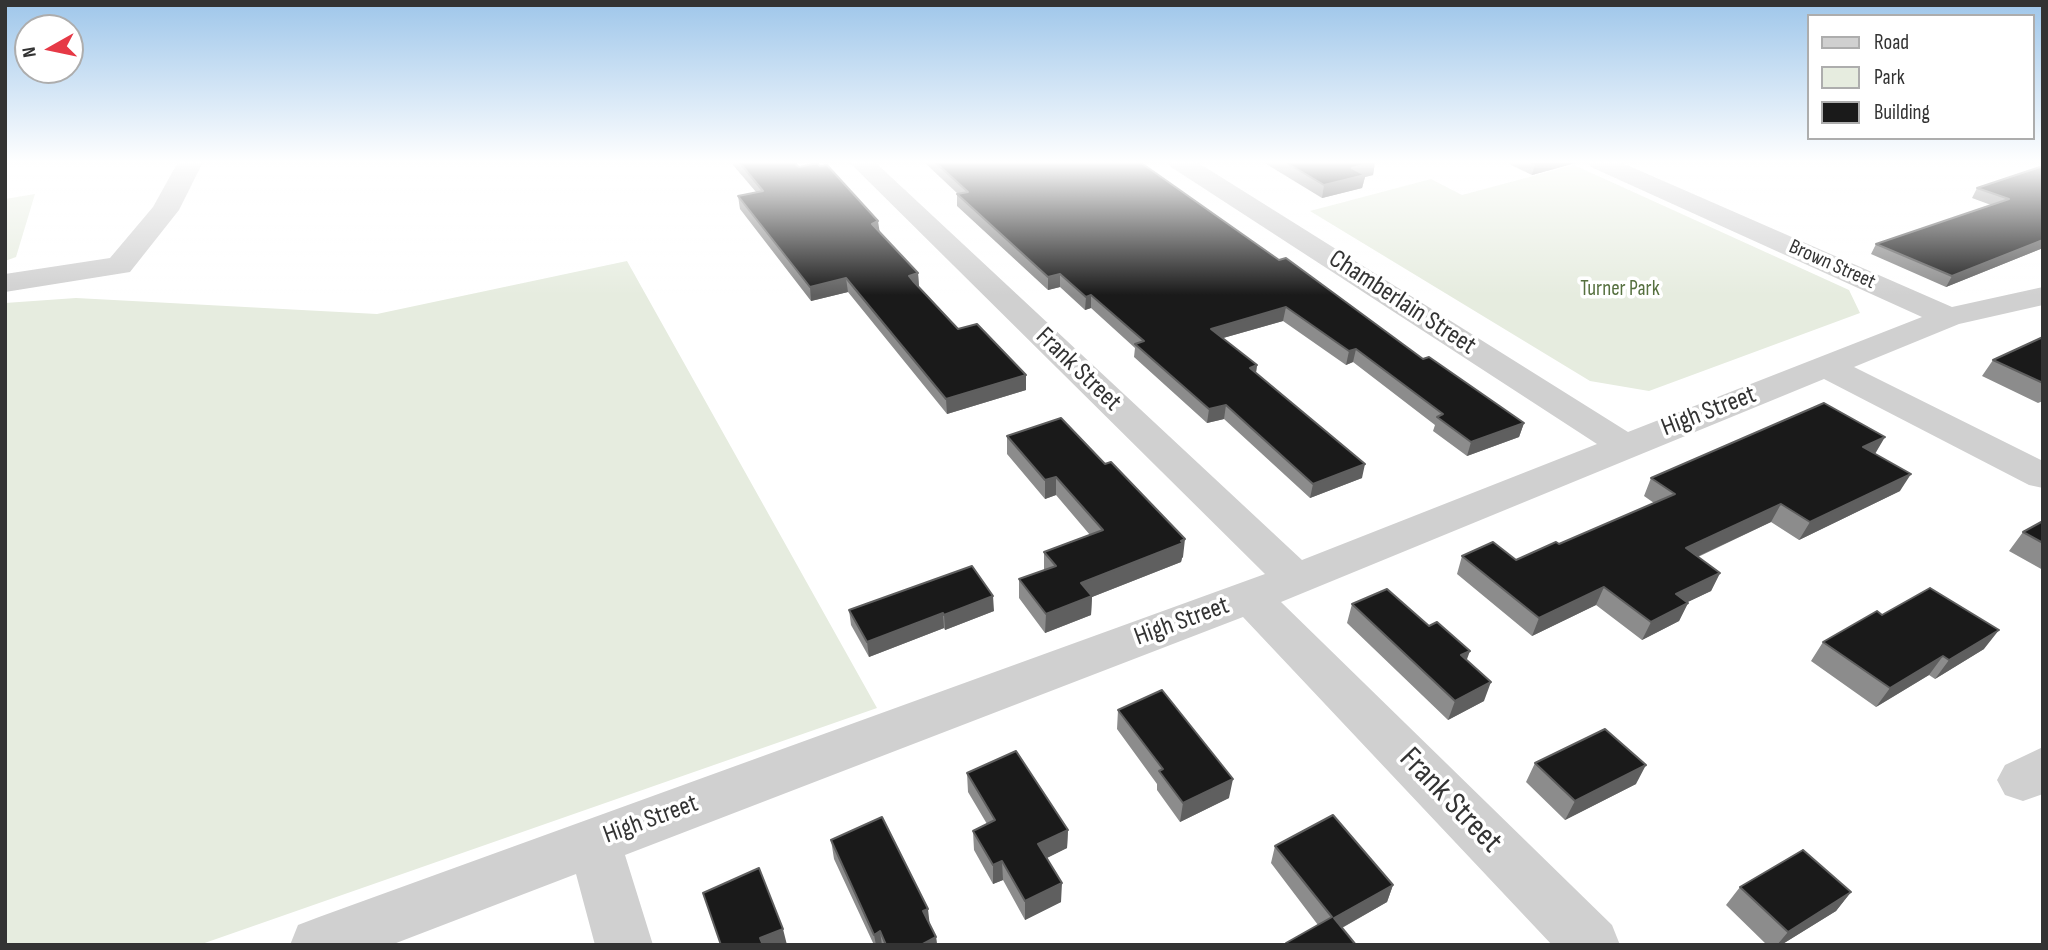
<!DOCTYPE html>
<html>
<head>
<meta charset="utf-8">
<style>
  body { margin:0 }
  #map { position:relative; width:2048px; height:950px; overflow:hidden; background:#fff; font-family:"Sofia Sans Condensed",sans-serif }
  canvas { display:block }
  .frame { position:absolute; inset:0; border:7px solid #333; pointer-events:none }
  .legend { position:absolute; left:1807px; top:14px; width:228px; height:126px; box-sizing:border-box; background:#fff; border:2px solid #adadad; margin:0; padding:9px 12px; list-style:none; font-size:21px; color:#333 }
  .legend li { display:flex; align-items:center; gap:14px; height:35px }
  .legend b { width:35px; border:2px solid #adadad }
  .north { position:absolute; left:14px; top:14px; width:70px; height:70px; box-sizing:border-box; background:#fff; border:2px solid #adadad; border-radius:50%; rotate:261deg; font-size:19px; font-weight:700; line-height:28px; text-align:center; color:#333 }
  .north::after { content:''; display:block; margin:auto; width:24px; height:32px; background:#e63946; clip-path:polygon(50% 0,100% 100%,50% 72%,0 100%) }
</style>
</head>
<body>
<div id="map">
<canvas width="2048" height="950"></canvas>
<div class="frame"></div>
<ul class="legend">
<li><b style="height:9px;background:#d0d0d0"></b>Road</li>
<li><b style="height:19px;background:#e6ecdf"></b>Park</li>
<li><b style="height:19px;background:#1a1a1a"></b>Building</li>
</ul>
<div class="north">N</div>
</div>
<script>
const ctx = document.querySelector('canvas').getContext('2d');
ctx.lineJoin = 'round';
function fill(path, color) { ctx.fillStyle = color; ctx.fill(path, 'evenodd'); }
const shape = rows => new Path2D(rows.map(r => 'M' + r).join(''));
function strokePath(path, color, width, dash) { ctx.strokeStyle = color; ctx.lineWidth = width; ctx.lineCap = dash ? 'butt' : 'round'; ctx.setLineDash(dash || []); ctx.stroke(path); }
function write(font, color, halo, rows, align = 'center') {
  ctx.font = font + ' "Sofia Sans Condensed",sans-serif'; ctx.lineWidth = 7; ctx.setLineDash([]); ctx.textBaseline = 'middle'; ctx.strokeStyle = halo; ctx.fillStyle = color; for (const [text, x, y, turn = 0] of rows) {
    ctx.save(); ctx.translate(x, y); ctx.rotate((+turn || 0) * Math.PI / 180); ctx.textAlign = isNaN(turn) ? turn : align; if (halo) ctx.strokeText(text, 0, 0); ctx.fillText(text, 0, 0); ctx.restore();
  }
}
fill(shape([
  [1574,165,1849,290,1860,313,1649,391,1590,381,1310,211,1431,179,1462,195],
  [35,194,16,257,5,261,5,199],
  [627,261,877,708,199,945,5,945,5,303,76,298,377,314]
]), '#e6ecdf');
fill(shape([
  [178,162,203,162,179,210,130,272,5,292,5,274,110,258,153,207,178,162],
  [849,162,875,162,1302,560,1597,444,1171,167,1168,162,1197,162,1628,432,1922,317,1591,167,1588,162,1620,162,1952,307,2043,287,2043,305,1959,324,1854,367,2043,461,2043,488,2029,485,1824,379,1281,602,1612,925,1620,945,1552,945,1243,617,625,855,653,945,595,945,576,874,391,945,290,945,298,925,319,917,1265,574,849,162],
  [2043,747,2043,794,2023,801,2005,795,1997,780,2005,765,2043,747]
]), '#d0d0d0');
fill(shape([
  [733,162,794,162,799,167,879,232,918,273,919,287,958,329,1026,390,947,414,848,292,811,301,740,209,738,196,756,192,733,165],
  [924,162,1140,162,1279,260,1423,359,1524,423,1519,437,1467,456,1433,431,1435,425,1353,362,1346,365,1283,321,1223,338,1257,365,1256,373,1362,478,1310,498,1224,419,1207,423,1134,357,1135,348,1091,308,1085,310,1060,287,1048,290,957,206,957,194,958,194],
  [1263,162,1375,162,1373,175,1365,177,1362,188,1322,198],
  [1505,162,1579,162,1532,175],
  [2043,166,2043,248,1946,287,1871,254,1876,244,1991,205,1972,198,1977,188],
  [2043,337,2043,401,2038,403,1982,376,1993,360],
  [1007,436,1183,557,1182,558,1181,562,1092,597,1091,615,1045,633,1019,598,1019,579,1044,570,1044,552,1090,535,1056,495,1045,499,1007,454],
  [1875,454,1900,491,1799,540,1771,522,1698,557,1720,573,1711,591,1687,602,1688,603,1679,621,1642,640,1596,605,1532,636,1457,574,1462,556,1516,560,1559,544,1654,503,1644,496,1651,478],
  [2043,521,2043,570,2009,551,2023,532],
  [1352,604,1466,660,1484,701,1448,720,1347,623],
  [849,610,994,611,945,630,944,628,869,657,851,625],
  [1882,615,1984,649,1935,679,1929,675,1876,707,1811,661,1823,642],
  [1118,710,1229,798,1180,822,1157,790,1157,784,1117,729],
  [1535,763,1636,784,1565,820,1526,782],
  [967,773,1068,830,1067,848,1046,858,1061,902,1025,920,1003,880,993,884,974,850,973,831,987,824,968,792],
  [831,840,930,925,936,937,937,945,874,945,834,859],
  [1275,846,1393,885,1387,902,1342,928,1356,945,1285,945,1286,943,1318,925,1271,863],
  [1740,887,1851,892,1836,911,1781,945,1767,945,1726,905]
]), '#8c8c8c');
fill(shape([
  [1375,162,1373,175,1365,177,1362,188,1322,198,1324,185,1352,168],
  [1545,162,1579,162,1532,175,1535,164],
  [878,221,880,234,872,224],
  [2043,240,2043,248,1946,287,1952,276],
  [918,273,919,287,910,289,909,276],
  [1060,274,1060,287,1048,290,1048,277],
  [846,278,848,292,811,301,810,287],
  [1091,295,1091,308,1085,310,1086,297],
  [1286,307,1283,321,1209,342,1211,329],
  [1356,349,1353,362,1346,365,1349,351],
  [1257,365,1255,379,1250,368],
  [1026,375,1026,390,947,414,946,399],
  [1226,405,1224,419,1207,423,1209,409],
  [1524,423,1519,437,1467,456,1471,442],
  [1885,437,1875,454,1863,447],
  [1365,464,1362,478,1310,498,1313,484],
  [1911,474,1900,491,1799,540,1810,522],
  [1056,477,1056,495,1045,499,1045,480],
  [1781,504,1771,522,1677,566,1686,548],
  [1185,539,1183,557,1182,558,1181,562,1092,597,1091,615,1045,633,1046,614,1081,583],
  [1720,573,1711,591,1667,612,1676,594],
  [1604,587,1596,605,1532,636,1539,618],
  [993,596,994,611,945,630,944,615],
  [1688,603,1679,621,1642,640,1651,622],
  [943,613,944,628,869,657,867,642],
  [1999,630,1984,649,1935,679,1949,660],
  [1470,651,1463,670,1461,655],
  [1943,656,1929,675,1876,707,1890,688],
  [1491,682,1484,701,1448,720,1455,701],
  [1646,765,1636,784,1565,820,1575,801],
  [1233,779,1229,798,1180,822,1183,803],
  [1068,830,1067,848,1037,863,1038,844],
  [1002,861,1003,880,993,884,993,865],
  [1062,883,1061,902,1025,920,1025,901],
  [1393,885,1387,902,1329,935,1334,918],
  [1851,892,1836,911,1781,945,1777,945,1788,932],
  [928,909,930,927,923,911],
  [783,929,787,945,762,945,760,938],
  [880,931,882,945,876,945,874,935],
  [936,937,937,945,921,945]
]), '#5f5f5f');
const building = shape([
  [739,162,794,162,799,167,817,163,820,166,827,165,878,221,872,224,918,273,909,276,913,281,958,329,977,324,1026,375,946,399,846,278,810,287,738,196,763,191,739,162],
  [935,162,1140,162,1279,260,1286,258,1423,359,1429,357,1524,423,1471,442,1437,417,1443,414,1356,349,1349,351,1286,307,1211,329,1257,365,1250,368,1365,464,1313,484,1226,405,1209,409,1135,344,1144,341,1091,295,1086,297,1060,274,1048,277,957,194,968,192,935,162],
  [1285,162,1375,162,1352,168,1365,175,1324,185,1285,162],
  [1529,162,1545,162,1535,164,1529,162],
  [2043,166,2043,240,1952,276,1876,244,2009,199,1977,188,2043,166],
  [2043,337,2043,383,1993,360,2043,337],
  [1824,403,1885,437,1863,447,1911,474,1810,522,1781,504,1686,548,1720,573,1676,594,1688,603,1651,622,1604,587,1539,618,1462,556,1493,542,1516,560,1556,542,1559,544,1675,494,1651,478,1824,403],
  [1061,418,1105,464,1111,462,1185,539,1181,541,1183,543,1081,583,1092,596,1046,614,1019,579,1056,566,1044,552,1103,530,1056,477,1045,480,1007,436,1061,418],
  [2043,521,2043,543,2023,532,2043,521],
  [972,566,993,596,944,615,943,613,867,642,849,610,972,566],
  [1930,588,1999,630,1949,660,1943,656,1890,688,1823,642,1877,611,1882,615,1930,588],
  [1387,589,1429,626,1437,622,1470,651,1461,655,1491,682,1455,701,1352,604,1387,589],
  [1162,690,1233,779,1183,803,1159,771,1163,769,1118,710,1162,690],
  [1605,729,1646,765,1575,801,1535,763,1605,729],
  [1016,751,1068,830,1038,844,1062,883,1025,901,1002,861,993,865,973,831,995,820,967,773,1016,751],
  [1333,815,1393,885,1334,918,1356,945,1287,945,1286,943,1332,917,1275,846,1333,815],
  [882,817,928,909,923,911,936,937,921,945,886,945,880,931,874,935,831,840,882,817],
  [1803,850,1851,892,1788,932,1740,887,1803,850],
  [759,868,783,929,760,938,763,945,721,945,703,893,759,868]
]);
fill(building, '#1a1a1a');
strokePath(building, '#5f5f5f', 2);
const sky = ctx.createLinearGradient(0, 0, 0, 295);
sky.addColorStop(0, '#9ec6ea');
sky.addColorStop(0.55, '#fff');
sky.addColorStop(1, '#ffffff00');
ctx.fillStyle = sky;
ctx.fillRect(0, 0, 2048, 295);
write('21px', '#333', '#fff', [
  ["Brown Street",1832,265,24]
]);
write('21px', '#56703f', '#fff', [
  ["Turner Park",1620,290]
]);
write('26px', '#333', '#fff', [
  ["Chamberlain Street",1402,303,33],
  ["Frank Street",1078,370,44],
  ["High Street",1709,412,-21],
  ["High Street",1182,622,-20],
  ["High Street",651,820,-20]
]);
write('32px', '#333', '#fff', [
  ["Frank Street",1450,801,46]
]);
</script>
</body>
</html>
